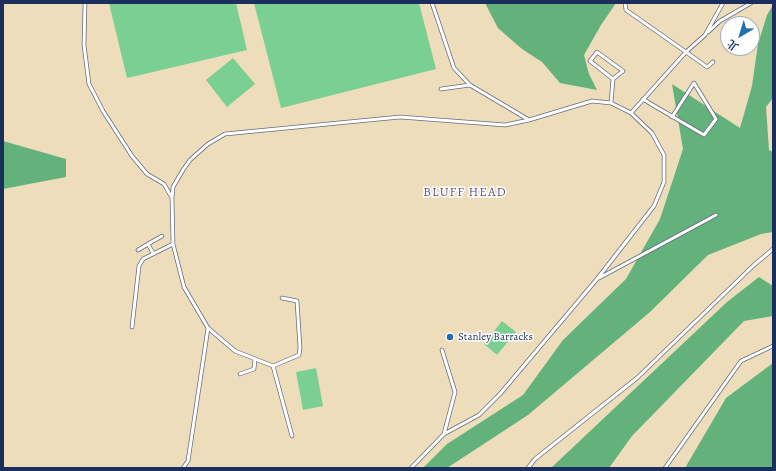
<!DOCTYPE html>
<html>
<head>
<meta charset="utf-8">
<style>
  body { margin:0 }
  #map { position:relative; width:776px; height:471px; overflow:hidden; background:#edddbb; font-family:Alegreya,"Noto Serif TC",serif }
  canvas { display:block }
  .frame { position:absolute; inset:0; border:4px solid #1b2f5e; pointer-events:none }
  .north { position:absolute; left:720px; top:16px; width:40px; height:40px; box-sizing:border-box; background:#fff; border:1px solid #a4acbf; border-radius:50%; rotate:218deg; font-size:11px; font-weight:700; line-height:16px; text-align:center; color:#1b2f5e }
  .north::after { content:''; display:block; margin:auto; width:14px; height:18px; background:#1f6fb2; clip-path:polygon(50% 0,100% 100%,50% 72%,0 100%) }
</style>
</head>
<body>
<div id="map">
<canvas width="776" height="471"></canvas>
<div class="frame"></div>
<div class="north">北</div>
</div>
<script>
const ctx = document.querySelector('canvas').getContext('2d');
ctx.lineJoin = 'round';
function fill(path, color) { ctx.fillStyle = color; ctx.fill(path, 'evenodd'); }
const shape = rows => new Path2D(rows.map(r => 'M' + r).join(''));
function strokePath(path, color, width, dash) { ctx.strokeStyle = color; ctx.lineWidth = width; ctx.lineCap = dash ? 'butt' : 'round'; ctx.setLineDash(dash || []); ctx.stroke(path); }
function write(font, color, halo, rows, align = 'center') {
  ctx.font = font + ' Alegreya,serif'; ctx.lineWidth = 3; ctx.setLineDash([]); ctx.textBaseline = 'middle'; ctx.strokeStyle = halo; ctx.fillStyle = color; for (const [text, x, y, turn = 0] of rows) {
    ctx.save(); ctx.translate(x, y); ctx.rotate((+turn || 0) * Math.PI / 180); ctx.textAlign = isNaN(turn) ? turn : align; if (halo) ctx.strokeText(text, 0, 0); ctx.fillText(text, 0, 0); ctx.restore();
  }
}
fill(shape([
  [109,3,236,3,247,50,127,78],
  [254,3,419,3,436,69,281,108],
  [233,58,255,84,227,107,206,80],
  [502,321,516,332,497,355,484,344],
  [316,368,323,406,303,410,296,372]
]), '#7acf92');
fill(shape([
  [485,3,616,3,601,25,584,55,589,74,597,90,560,83,542,62,522,49,498,28],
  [773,5,773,98,766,107,769,150,773,152,773,232,761,234,708,255,650,312,528,415,447,468,423,468,447,444,523,395,563,340,626,279,660,219,683,149,672,84,740,128,752,86,758,44,767,15],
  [3,141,66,159,66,177,3,189],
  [759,277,773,286,773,316,744,321,632,436,609,468,551,468,727,302],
  [773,363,773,468,685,468,726,398]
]), '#63b27c');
const service = shape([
  [85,3,84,45,89,84,103,111,132,156,147,174,164,184,172,198],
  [432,3,454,68,470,85,529,120],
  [625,3,626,10,686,52,707,67,713,62],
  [708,32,720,21,751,3],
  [441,89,470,85],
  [643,99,651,104,704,135,716,119,694,83,672,117],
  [611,103,613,79,623,71,597,52,590,61,613,79],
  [631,113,686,52,705,35,723,3],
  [148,244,162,236],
  [138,250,148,244,153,253],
  [599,278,716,215],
  [132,327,139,266,143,259,173,244],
  [208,328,235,351,273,366,292,436],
  [442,350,455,392,444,434],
  [273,366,299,355,300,348,297,301,282,298],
  [240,374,254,369,255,359],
  [183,468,188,461,208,328,184,287,173,244,172,198,173,187,183,170,190,160,208,144,225,134,400,117,505,125,529,120,592,101,611,103,631,113,652,133,664,155,664,182,654,206,597,279,500,394,479,415,444,434,411,468],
  [528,468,535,459,637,378,754,265,773,249],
  [665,468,741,361,773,346]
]);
strokePath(service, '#646c7f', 4.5);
strokePath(service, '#fff', 3);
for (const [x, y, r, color] of [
  [450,337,4,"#1f6fb2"]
]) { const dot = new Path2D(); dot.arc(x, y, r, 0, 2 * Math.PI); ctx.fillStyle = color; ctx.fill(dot); strokePath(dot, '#fff', 1.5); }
write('11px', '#1b2f5e', '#fff', [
  ["Stanley Barracks",458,337]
], 'left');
ctx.letterSpacing = '1px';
write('13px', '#61597e', '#fff', [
  ["BLUFF HEAD",465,193]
]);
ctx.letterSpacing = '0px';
</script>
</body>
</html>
